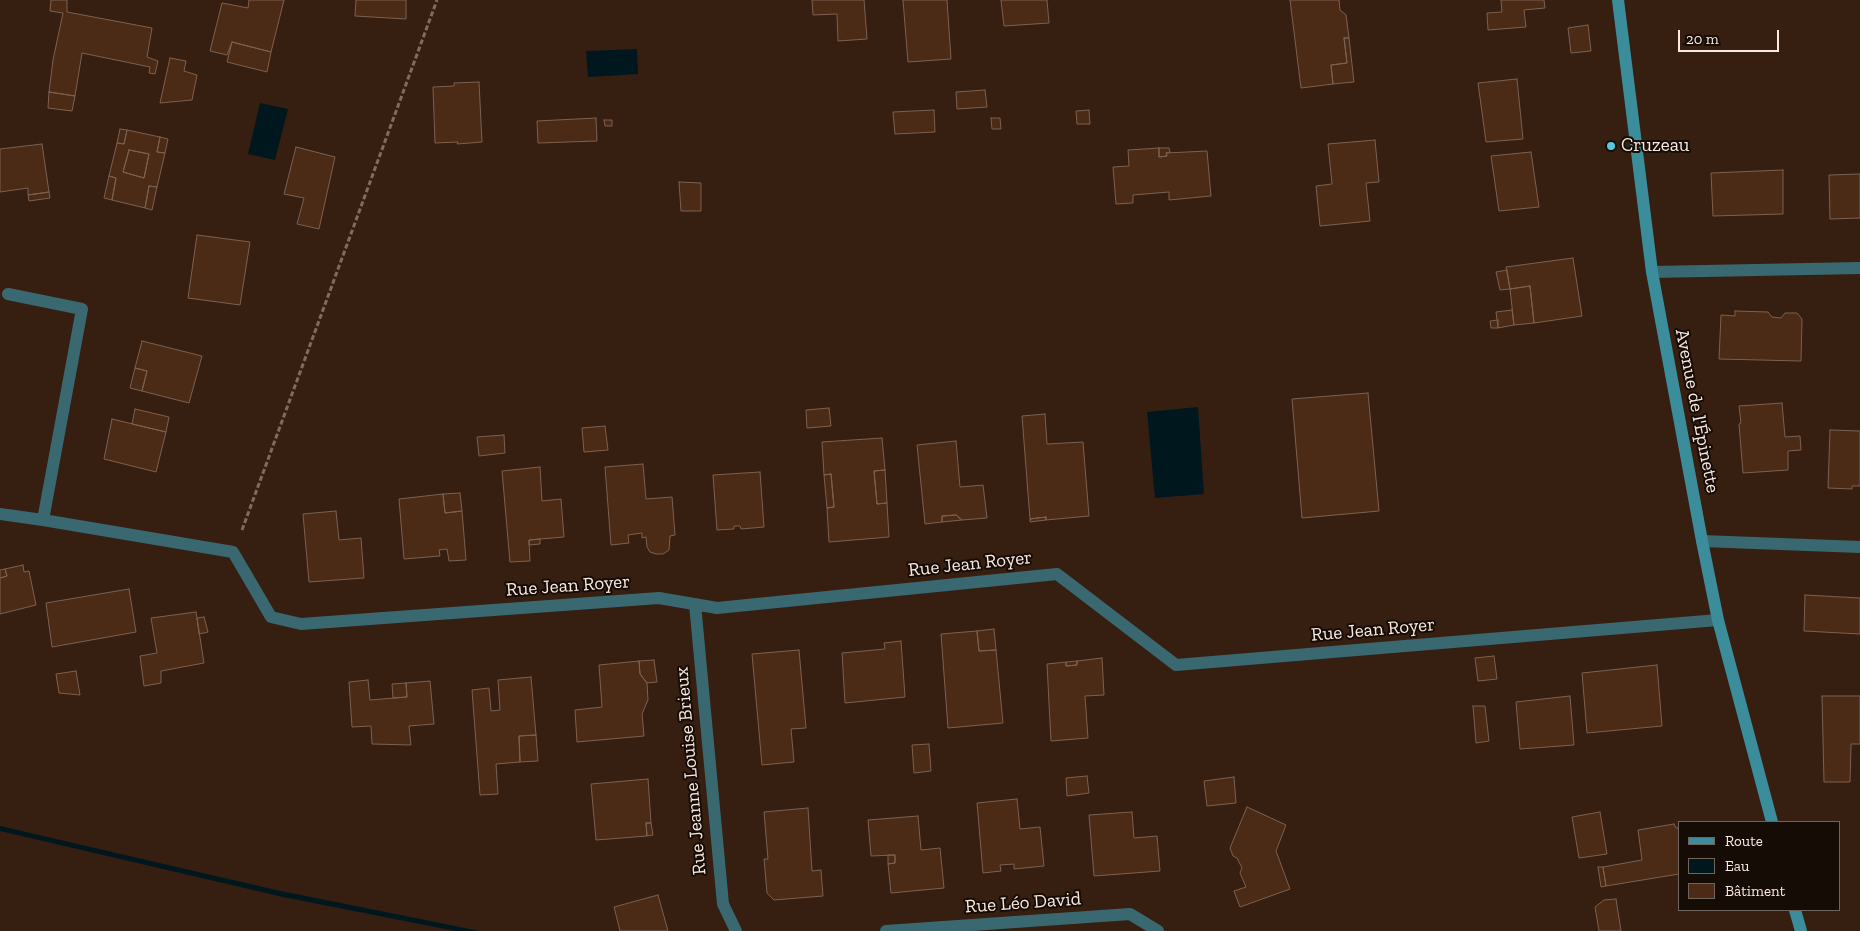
<!DOCTYPE html>
<html>
<head>
<meta charset="utf-8">
<style>
  body { margin:0 }
  #map { position:relative; width:1860px; height:931px; overflow:hidden; background:#361f11; font-family:"Zilla Slab",serif }
  canvas { display:block }
  .legend { position:absolute; left:1678px; top:821px; width:162px; height:90px; box-sizing:border-box; background:#160c06; border:1px solid #71645d; margin:0; padding:6px 9px; list-style:none; font-size:15px; color:#f9e9e0 }
  .legend li { display:flex; align-items:center; gap:10px; height:25px }
  .legend b { width:25px; border:1px solid #71645d }
  .scale { position:absolute; left:1678px; top:30px; width:101px; height:22px; box-sizing:border-box; border:2px solid #f9e9e0; border-top:0; padding-left:6px; font-size:15px; line-height:18px; white-space:nowrap; color:#f9e9e0; -webkit-text-stroke:4px #160c06; paint-order:stroke }
</style>
</head>
<body>
<div id="map">
<canvas width="1860" height="931"></canvas>
<ul class="legend">
<li><b style="height:6px;background:#3c8d9c"></b>Route</li>
<li><b style="height:14px;background:#00181d"></b>Eau</li>
<li><b style="height:14px;background:#4c2b16"></b>Bâtiment</li>
</ul>
<div class="scale">20 m</div>
</div>
<script>
const ctx = document.querySelector('canvas').getContext('2d');
ctx.lineJoin = 'round';
function fill(path, color) { ctx.fillStyle = color; ctx.fill(path, 'evenodd'); }
const shape = rows => new Path2D(rows.map(r => 'M' + r).join(''));
function strokePath(path, color, width, dash) { ctx.strokeStyle = color; ctx.lineWidth = width; ctx.lineCap = dash ? 'butt' : 'round'; ctx.setLineDash(dash || []); ctx.stroke(path); }
function write(font, color, halo, rows, align = 'center') {
  ctx.font = font + ' "Zilla Slab",serif'; ctx.lineWidth = 4; ctx.setLineDash([]); ctx.textBaseline = 'middle'; ctx.strokeStyle = halo; ctx.fillStyle = color; for (const [text, x, y, turn = 0] of rows) {
    ctx.save(); ctx.translate(x, y); ctx.rotate((+turn || 0) * Math.PI / 180); ctx.textAlign = isNaN(turn) ? turn : align; if (halo) ctx.strokeText(text, 0, 0); ctx.fillText(text, 0, 0); ctx.restore();
  }
}
fill(shape([
  [637,49,638,74,588,77,586,51],
  [260,103,288,109,275,160,248,154],
  [1198,407,1204,494,1155,498,1147,412],
  [0,826,276,890,480,931,455,931,283,897,0,831]
]), '#00181d');
const building = shape([
  [51,0,67,0,67,12,152,28,147,57,158,61,155,74,149,73,150,67,82,53,75,96,49,92,53,60,63,13,50,11,51,0],
  [249,0,284,0,271,52,232,42,227,55,210,51,222,3,248,8,249,0],
  [356,0,406,0,406,19,355,16,356,0],
  [812,0,864,0,867,39,838,41,837,14,813,15,812,0],
  [903,0,947,0,951,59,908,62,903,0],
  [1001,0,1047,0,1049,23,1004,26,1001,0],
  [1290,0,1339,0,1340,10,1346,15,1349,38,1344,38,1347,63,1331,65,1333,84,1301,88,1290,0],
  [1501,0,1544,0,1545,8,1524,10,1526,27,1488,30,1487,13,1502,12,1501,0],
  [1588,25,1591,51,1571,53,1568,28,1588,25],
  [1344,38,1349,38,1354,82,1333,84,1331,65,1347,63,1344,38],
  [232,42,271,52,267,72,227,62,232,42],
  [170,58,186,61,184,71,197,75,192,100,160,103,170,58],
  [1517,79,1523,139,1486,142,1478,83,1517,79],
  [479,82,482,142,457,144,458,142,435,143,433,87,454,86,454,83,479,82],
  [985,90,987,107,957,109,956,92,985,90],
  [49,92,75,96,72,111,48,108,49,92],
  [934,110,935,132,895,134,893,112,934,110],
  [1089,110,1090,124,1077,124,1076,111,1089,110],
  [596,118,597,141,538,143,537,121,596,118],
  [991,118,1000,118,1001,129,992,129,991,118],
  [604,120,612,120,612,126,605,126,604,120],
  [120,129,127,130,124,144,117,143,120,129],
  [127,130,160,137,157,152,165,153,157,187,149,186,145,208,112,200,116,178,109,176,117,143,124,144,127,130],
  [129,150,149,154,144,178,123,172,129,150],
  [160,137,168,139,165,153,157,152,160,137],
  [1375,140,1379,182,1366,183,1370,221,1320,226,1316,186,1332,184,1328,144,1375,140],
  [42,144,49,192,28,195,28,188,0,192,0,149,42,144],
  [296,147,335,157,319,229,297,224,304,198,284,194,296,147],
  [1159,148,1159,157,1167,156,1166,153,1207,151,1211,196,1169,200,1169,192,1133,195,1133,203,1116,204,1113,167,1129,166,1128,150,1159,148],
  [1159,148,1169,148,1170,152,1166,153,1167,156,1159,157,1159,148],
  [129,150,149,154,144,178,123,172,129,150],
  [1531,152,1539,207,1499,211,1491,156,1531,152],
  [1783,170,1783,214,1713,216,1711,173,1783,170],
  [1860,174,1860,218,1830,219,1829,175,1860,174],
  [109,176,116,178,112,200,104,198,109,176],
  [679,182,701,183,701,211,681,211,679,182],
  [149,186,157,187,152,210,145,208,149,186],
  [49,192,50,198,29,201,28,195,49,192],
  [197,235,250,242,240,305,188,298,197,235],
  [1573,258,1582,316,1534,323,1530,286,1510,289,1506,267,1573,258],
  [1507,270,1510,289,1500,290,1496,272,1507,270],
  [1530,286,1534,323,1514,325,1510,289,1530,286],
  [1512,310,1514,325,1498,328,1496,312,1512,310],
  [1735,311,1768,312,1772,317,1781,318,1785,313,1797,313,1802,319,1801,361,1719,359,1721,315,1735,316,1735,311],
  [1498,320,1498,328,1491,328,1490,321,1498,320],
  [142,341,202,356,189,403,142,391,147,371,135,368,142,341],
  [135,368,147,371,142,391,130,388,135,368],
  [1368,393,1379,511,1302,518,1292,399,1368,393],
  [1782,403,1785,437,1800,436,1801,450,1788,451,1788,470,1743,473,1739,424,1741,423,1739,406,1782,403],
  [829,408,831,426,807,428,806,410,829,408],
  [135,409,169,417,166,432,132,424,135,409],
  [1045,414,1047,444,1083,442,1089,516,1046,520,1046,517,1030,519,1022,416,1045,414],
  [112,419,166,432,156,472,104,459,112,419],
  [605,426,608,450,584,452,582,428,605,426],
  [1830,430,1860,431,1860,486,1852,486,1852,489,1828,488,1830,430],
  [504,435,505,453,479,456,477,437,504,435],
  [882,438,885,470,874,471,877,504,887,503,889,537,829,542,827,508,834,507,831,474,824,475,822,442,882,438],
  [956,441,960,487,983,485,987,518,962,520,956,515,942,516,942,522,925,524,917,445,956,441],
  [643,464,646,499,672,497,675,535,670,536,669,550,663,554,656,554,650,552,647,547,646,537,642,538,642,533,628,535,629,543,611,545,605,467,643,464],
  [540,467,542,501,561,499,564,537,529,540,530,561,510,562,502,471,540,467],
  [885,470,887,503,877,504,874,471,885,470],
  [760,472,764,527,741,529,740,526,734,526,734,529,717,530,713,475,760,472],
  [831,474,834,507,827,508,824,475,831,474],
  [460,493,462,511,445,513,443,494,460,493],
  [443,494,445,513,462,511,466,560,449,561,447,549,439,550,440,556,404,559,399,499,443,494],
  [336,511,339,540,361,538,364,578,309,582,303,514,336,511],
  [956,515,962,520,942,522,942,516,956,515],
  [1046,517,1046,520,1030,522,1030,519,1046,517],
  [540,539,540,544,529,545,529,540,540,539],
  [23,565,24,572,29,571,36,605,0,614,0,578,7,576,5,569,23,565],
  [5,569,7,576,0,578,0,570,5,569],
  [129,589,136,632,52,647,46,603,129,589],
  [1805,595,1860,598,1860,634,1804,631,1805,595],
  [196,612,204,663,161,671,161,683,144,686,140,656,157,653,151,618,196,612],
  [204,617,208,632,199,634,197,618,204,617],
  [994,629,996,650,979,651,977,631,994,629],
  [977,631,979,651,996,650,1003,723,948,728,941,634,977,631],
  [901,641,905,697,845,703,842,653,885,649,884,643,901,641],
  [799,650,806,728,791,729,794,762,762,765,752,654,799,650],
  [1494,656,1497,679,1478,681,1475,658,1494,656],
  [1102,658,1104,695,1085,696,1088,738,1051,741,1047,664,1066,662,1066,666,1077,665,1077,661,1102,658],
  [654,660,657,682,647,683,640,674,639,661,654,660],
  [639,661,640,674,647,683,648,700,642,714,644,736,577,742,575,710,602,707,599,665,639,661],
  [1077,661,1077,665,1066,666,1066,662,1077,661],
  [1657,665,1662,726,1587,733,1582,673,1657,665],
  [76,671,80,695,59,693,56,674,76,671],
  [531,677,536,735,519,736,520,762,496,764,498,794,480,795,472,690,489,688,491,711,500,710,498,680,531,677],
  [368,680,370,700,407,697,406,683,430,681,434,724,409,726,411,745,372,744,371,726,352,727,349,682,368,680],
  [406,683,407,697,393,698,392,684,406,683],
  [1570,696,1574,745,1520,749,1516,702,1570,696],
  [1822,696,1860,696,1860,744,1851,744,1850,782,1824,782,1822,696],
  [1473,706,1485,706,1489,741,1476,743,1473,706],
  [536,735,538,761,520,762,519,736,536,735],
  [929,744,931,771,914,773,912,745,929,744],
  [1087,776,1089,793,1067,796,1066,778,1087,776],
  [1234,777,1236,803,1207,806,1204,781,1234,777],
  [648,779,651,823,646,823,647,836,596,840,591,784,648,779],
  [1017,799,1020,829,1040,827,1044,866,1014,869,1014,864,1000,865,1001,871,983,873,977,803,1017,799],
  [1247,807,1286,825,1276,851,1290,889,1240,907,1234,891,1246,887,1240,873,1242,868,1237,858,1233,856,1230,848,1247,807],
  [808,808,812,871,821,870,823,896,774,900,767,893,764,859,768,859,764,812,808,808],
  [1132,812,1134,838,1157,836,1160,871,1094,876,1089,815,1132,812],
  [1600,812,1607,854,1579,858,1572,817,1600,812],
  [918,816,921,850,940,848,944,888,891,893,888,864,895,863,895,855,871,856,868,820,918,816],
  [646,823,651,823,653,835,647,836,646,823],
  [1674,824,1676,828,1679,828,1679,874,1606,886,1603,867,1642,860,1638,830,1674,824],
  [888,855,895,855,895,863,888,864,888,855],
  [1598,867,1603,867,1606,886,1601,887,1598,867],
  [658,895,668,931,620,931,614,907,658,895],
  [1616,899,1621,931,1599,931,1595,907,1604,900,1616,899]
]);
fill(building, '#4c2b16');
strokePath(building, '#7c6151', 1);
strokePath(shape([
  [242,530,437,0]
]), '#7f6b5f', 3, [5, 2.5]);
strokePath(shape([
  [1652,272,1860,268],
  [8,294,82,309,43,520],
  [0,514,43,520,233,552,271,617,301,624,659,598,717,608,1057,574,1176,665,1718,620],
  [1702,541,1860,547],
  [695,604,723,904,736,931],
  [886,931,1130,914,1158,931]
]), '#396871', 12);
strokePath(shape([
  [1618,0,1652,272,1702,541,1718,620,1772,822],
  [1795,910,1801,931]
]), '#3c8d9c', 12);
for (const [x, y, r, color] of [
  [1611,146,5,"#55cadf"]
]) { const dot = new Path2D(); dot.arc(x, y, r, 0, 2 * Math.PI); ctx.fillStyle = color; ctx.fill(dot); strokePath(dot, '#160c06', 2); }
write('19px', '#f9e9e0', '#160c06', [
  ["Cruzeau",1621,146]
], 'left');
write('19px', '#f9e9e0', '#160c06', [
  ["Avenue de l'Épinette",1697,411,79],
  ["Rue Jean Royer",970,564,-6],
  ["Rue Jean Royer",568,586,-4],
  ["Rue Jean Royer",1373,630,-5],
  ["Rue Jeanne Louise Brieux",691,771,-95],
  ["Rue Léo David",1023,903,-4]
]);
</script>
</body>
</html>
